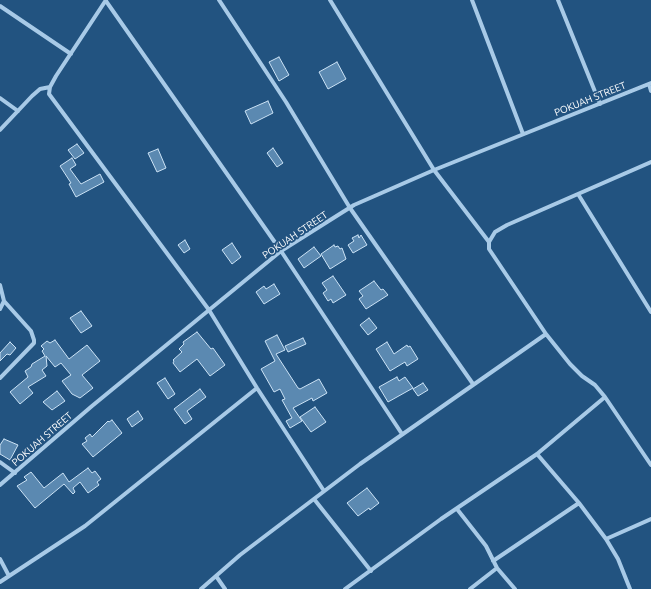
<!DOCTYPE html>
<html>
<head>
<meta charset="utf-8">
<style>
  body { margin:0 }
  canvas { display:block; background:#225380 }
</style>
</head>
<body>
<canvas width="651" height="589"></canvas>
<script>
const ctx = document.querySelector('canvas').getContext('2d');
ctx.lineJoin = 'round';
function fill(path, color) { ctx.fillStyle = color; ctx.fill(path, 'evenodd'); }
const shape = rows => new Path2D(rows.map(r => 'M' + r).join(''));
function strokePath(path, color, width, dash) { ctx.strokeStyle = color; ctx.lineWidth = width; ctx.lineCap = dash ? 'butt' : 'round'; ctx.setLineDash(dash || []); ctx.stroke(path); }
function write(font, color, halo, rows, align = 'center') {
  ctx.font = font + ' Ubuntu,sans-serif'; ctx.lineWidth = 3.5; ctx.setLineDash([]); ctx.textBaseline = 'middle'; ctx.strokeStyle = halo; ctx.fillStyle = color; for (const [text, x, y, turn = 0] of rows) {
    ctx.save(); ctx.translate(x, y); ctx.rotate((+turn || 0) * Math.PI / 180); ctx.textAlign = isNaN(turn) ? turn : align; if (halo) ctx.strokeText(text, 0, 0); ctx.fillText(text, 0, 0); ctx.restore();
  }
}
const building = shape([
  [279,57,289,75,279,81,269,62,279,57],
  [337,62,346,79,328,89,319,72,337,62],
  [268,101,273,113,251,124,245,111,268,101],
  [77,144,84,153,75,159,68,150,77,144],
  [273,148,283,163,277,167,267,153,273,148],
  [158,149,166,168,157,172,148,153,158,149],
  [72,158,76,165,70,169,81,184,100,174,104,182,76,197,69,184,71,183,60,166,72,158],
  [358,235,359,238,361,235,367,245,353,253,348,245,354,241,352,238,358,235],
  [185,240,190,249,184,253,178,245,185,240],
  [232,243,241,257,232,264,222,250,232,243],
  [334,245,335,247,338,246,340,249,342,248,346,259,330,269,321,254,334,245],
  [314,247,321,256,304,268,298,259,314,247],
  [333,276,346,295,333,303,331,299,328,301,323,293,327,290,322,283,333,276],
  [374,281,381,290,383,289,388,295,366,309,359,299,363,296,359,291,374,281],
  [274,284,280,294,264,304,256,292,264,286,266,289,274,284],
  [81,311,92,326,81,333,70,318,81,311],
  [369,318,377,328,368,335,360,325,369,318],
  [197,332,211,349,213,348,225,365,210,376,197,359,180,372,173,363,174,361,173,360,182,352,179,349,184,344,183,342,197,332],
  [277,335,285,350,276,354,298,388,300,389,319,379,327,393,313,401,312,398,293,408,302,421,290,428,286,421,292,418,282,400,285,399,280,389,274,392,261,369,275,361,265,341,277,335],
  [303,338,306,344,288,352,285,346,303,338],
  [55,340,69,359,87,345,100,361,82,375,93,388,80,398,72,394,62,381,71,375,61,363,55,367,46,356,47,366,42,370,46,376,28,387,33,393,20,404,10,392,28,377,25,371,31,367,32,364,45,356,42,351,44,349,41,346,47,341,50,343,55,340],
  [10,342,16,348,10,355,7,354,0,361,0,353,10,342],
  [387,342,394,354,407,345,408,347,410,346,418,359,407,366,405,362,390,371,376,349,387,342],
  [397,377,399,381,405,377,413,388,388,402,379,387,397,377],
  [165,378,175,394,168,399,157,383,165,378],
  [423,383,428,390,418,396,413,389,423,383],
  [200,389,206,397,187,411,192,419,185,424,174,409,200,389],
  [57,391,65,401,52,410,43,402,57,391],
  [315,407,326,422,311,432,300,417,315,407],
  [138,411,143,419,132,427,127,419,138,411],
  [112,420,122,433,93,457,82,444,87,441,85,438,90,434,92,437,108,421,109,422,112,420],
  [4,439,18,445,10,460,0,454,0,445,4,439],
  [88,468,92,473,95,471,101,479,97,482,99,485,88,493,80,482,73,488,75,492,73,494,64,484,35,508,17,486,27,480,24,477,31,472,44,488,63,473,69,482,88,468],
  [367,488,379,503,370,510,369,508,358,516,347,503,367,488]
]);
fill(building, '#5b89b1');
strokePath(building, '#cbe2f5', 1);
strokePath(shape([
  [106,0,56,76,50,87,49,94,209,310,257,388,324,491],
  [219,0,286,102,350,208,473,384],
  [330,0,434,170,489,242],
  [472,0,523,134],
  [558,0,600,104],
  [106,1,281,251,402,434],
  [0,6,71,54],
  [649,84,651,91],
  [0,98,18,111],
  [0,130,32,96,40,89,50,87],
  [651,162,507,225,495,232,489,242,489,249,546,334,570,364,582,376,595,385,605,397,651,465],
  [578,194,651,312],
  [0,285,4,301,0,309],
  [0,378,34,343,34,340,31,331,4,301],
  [537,454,579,503,606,539,618,559,630,589],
  [0,462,15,473],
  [0,485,92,406,281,251,354,205,434,170,651,83],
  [314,499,371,571],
  [457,509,486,546,497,568,470,589],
  [606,539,651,519],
  [0,559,9,576],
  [493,561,579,503],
  [497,568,515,589],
  [216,576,225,589],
  [0,582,85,526,257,388],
  [201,589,240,555,360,464,546,334],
  [345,589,441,519,537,454,605,397]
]), '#a8cae7', 4);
write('10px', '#fff', '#225380', [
  ["POKUAH STREET",590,99,-22],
  ["POKUAH STREET",295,235,-34],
  ["POKUAH STREET",42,439,-41]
]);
</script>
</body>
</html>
